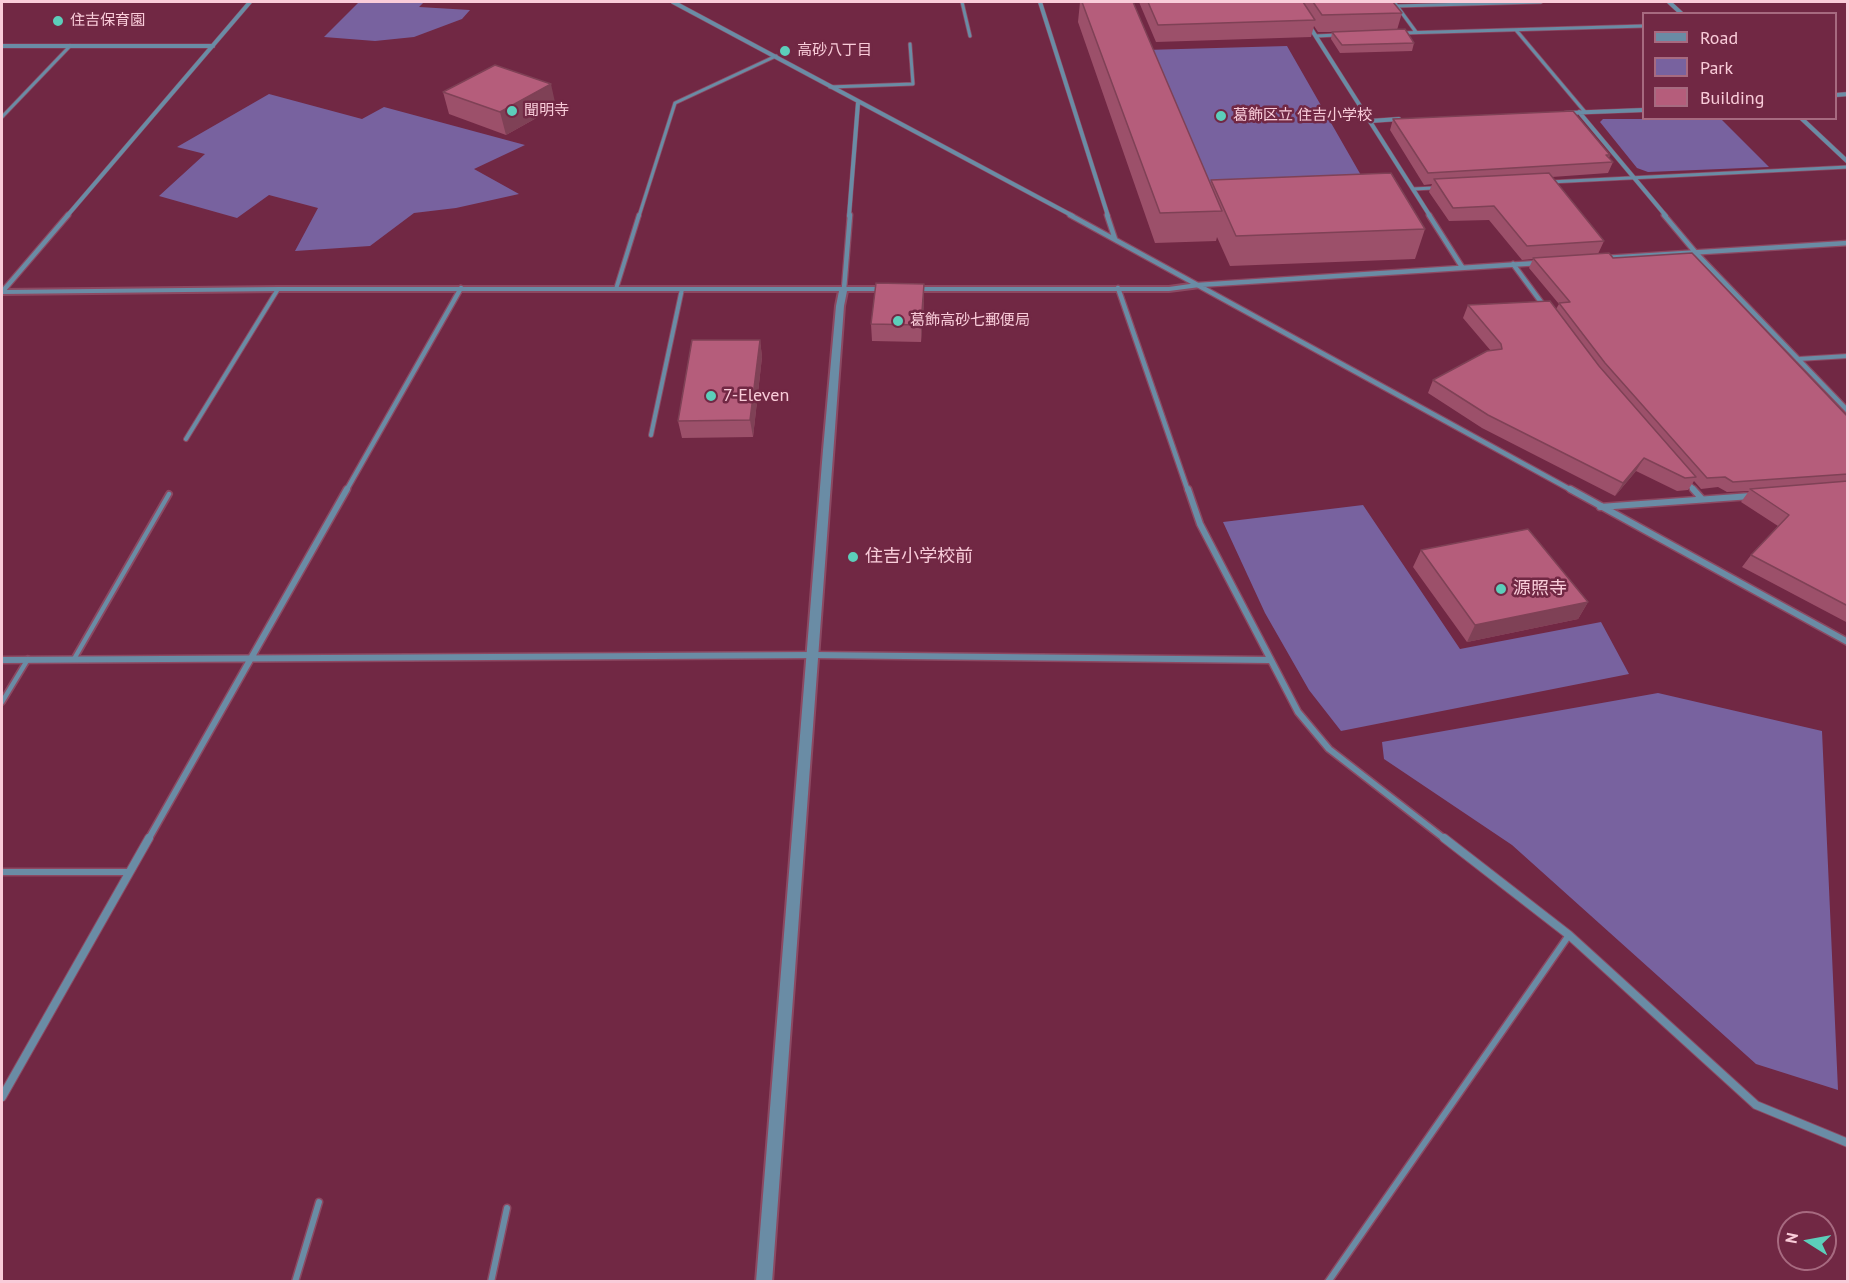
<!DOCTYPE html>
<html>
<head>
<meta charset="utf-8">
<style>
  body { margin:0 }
  #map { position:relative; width:1849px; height:1283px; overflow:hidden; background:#712844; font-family:"PT Sans",sans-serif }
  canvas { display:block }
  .frame { position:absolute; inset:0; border:3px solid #f9ccd9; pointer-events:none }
  .legend { position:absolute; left:1642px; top:12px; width:195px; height:108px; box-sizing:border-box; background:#712844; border:2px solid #a76a80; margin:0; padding:8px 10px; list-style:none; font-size:18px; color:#f9ccd9 }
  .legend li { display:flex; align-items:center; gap:12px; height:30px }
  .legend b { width:30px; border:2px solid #a76a80 }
  .north { position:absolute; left:1777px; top:1211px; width:60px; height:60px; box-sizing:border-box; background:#712844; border:2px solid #a76a80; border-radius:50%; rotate:281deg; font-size:16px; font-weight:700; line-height:24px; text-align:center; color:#f9ccd9 }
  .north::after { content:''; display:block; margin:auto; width:21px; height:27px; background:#5cceba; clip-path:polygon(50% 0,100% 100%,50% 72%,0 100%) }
</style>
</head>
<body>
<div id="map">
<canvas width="1849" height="1283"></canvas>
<div class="frame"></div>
<ul class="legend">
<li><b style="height:8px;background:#6a8ca5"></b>Road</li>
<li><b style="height:16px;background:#78629f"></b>Park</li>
<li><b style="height:16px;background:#b55d7b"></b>Building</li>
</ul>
<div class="north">N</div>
</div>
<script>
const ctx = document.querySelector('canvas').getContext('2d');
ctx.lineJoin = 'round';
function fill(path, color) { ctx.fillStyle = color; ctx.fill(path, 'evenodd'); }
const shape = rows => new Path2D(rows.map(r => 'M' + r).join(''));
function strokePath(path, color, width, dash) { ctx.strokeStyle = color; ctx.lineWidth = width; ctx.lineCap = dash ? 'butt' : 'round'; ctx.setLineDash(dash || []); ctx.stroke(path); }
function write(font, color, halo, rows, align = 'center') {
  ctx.font = font + ' "PT Sans","Noto Sans JP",sans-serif'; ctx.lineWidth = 5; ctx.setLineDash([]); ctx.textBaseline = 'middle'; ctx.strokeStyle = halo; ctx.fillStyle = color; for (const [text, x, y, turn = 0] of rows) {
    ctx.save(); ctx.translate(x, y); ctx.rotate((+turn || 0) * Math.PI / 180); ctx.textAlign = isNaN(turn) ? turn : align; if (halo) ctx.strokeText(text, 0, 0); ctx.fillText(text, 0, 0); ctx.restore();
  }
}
fill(shape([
  [359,2,424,2,419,7,470,10,462,19,414,37,375,41,324,37],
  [1287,46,1370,191,1205,197,1145,50],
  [269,94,362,119,384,107,525,145,474,169,519,194,456,208,414,213,370,246,295,251,318,208,269,195,237,218,159,196,205,154,177,147],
  [1603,119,1721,119,1769,167,1648,172,1637,168,1600,122],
  [1363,505,1460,649,1601,622,1629,674,1341,731,1309,690,1265,613,1223,522],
  [1658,693,1822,731,1838,1090,1756,1064,1512,845,1384,759,1382,742]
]), '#78629f');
const serviceFar3 = shape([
  [962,2,970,36],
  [1394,2,1416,32],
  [1397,6,1541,2],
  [1516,30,1585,112],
  [1402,33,1644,26],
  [1316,36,1337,35],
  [830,87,913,84,910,44],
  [2,117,70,46],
  [1550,182,1848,167],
  [1413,189,1434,188],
  [639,216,675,103,776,56]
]);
const serviceFar2 = shape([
  [616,289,639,215],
  [1798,359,1848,356],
  [651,435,682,289],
  [186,439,278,289]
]);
const serviceFar1 = shape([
  [74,659,169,494],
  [2,702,28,659]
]);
const service = shape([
  [2,872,128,872],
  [295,1282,319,1202],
  [491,1282,507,1208],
  [1328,1282,1569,935]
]);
const minorFar3 = shape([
  [673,2,1073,216],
  [1040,2,1108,216],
  [1669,2,1682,14],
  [1308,24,1430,216],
  [2,46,213,46],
  [1836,95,1848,94],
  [1579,112,1666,216],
  [1565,113,1644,110],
  [1801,118,1848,162],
  [1370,121,1399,119],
  [67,216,250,2],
  [849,216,858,103]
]);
const minorFar2 = shape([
  [1070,215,1573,491],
  [1107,215,1115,239],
  [1429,215,1462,267],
  [1664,215,1696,253,1848,411],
  [1605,258,1848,243],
  [1513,264,1544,306],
  [1198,285,1538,263],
  [1118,288,1188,491],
  [844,289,850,215],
  [2,292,68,215],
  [1687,482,1695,491],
  [346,491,461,288]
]);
const minorFar1 = shape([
  [1188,489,1200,524,1298,712,1329,749,1446,840],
  [1570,489,1848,642],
  [1693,489,1702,499],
  [1600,507,1751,496],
  [2,660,814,655,1269,660],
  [148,840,347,489]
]);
const minor = shape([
  [1444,838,1569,935,1756,1105,1848,1143],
  [2,1097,149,838]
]);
const tertiary = shape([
  [1197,283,1201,285,1200,287,1169,291,911,291,907,289,911,287,1169,287,1197,283],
  [278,287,889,287,893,289,889,291,847,291,844,306,772,1282,756,1282,823,450,836,306,839,291,278,291,2,294,2,290,278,287]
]);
strokePath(serviceFar3, '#8c4962', 4.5);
strokePath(serviceFar2, '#8c4962', 6);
strokePath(serviceFar1, '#8c4962', 8);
strokePath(service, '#8c4962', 9);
strokePath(minorFar3, '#8c4962', 5);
strokePath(minorFar2, '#8c4962', 7);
strokePath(minorFar1, '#8c4962', 9);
strokePath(minor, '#8c4962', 10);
strokePath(tertiary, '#8c4962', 4);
strokePath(serviceFar3, '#6a8ca5', 3);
strokePath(serviceFar2, '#6a8ca5', 4);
strokePath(serviceFar1, '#6a8ca5', 4.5);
strokePath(service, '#6a8ca5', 6);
strokePath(minorFar3, '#6a8ca5', 4);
strokePath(minorFar2, '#6a8ca5', 4.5);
strokePath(minorFar1, '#6a8ca5', 6);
strokePath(minor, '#6a8ca5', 8);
fill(tertiary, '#6a8ca5');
fill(shape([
  [1080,2,1133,2,1210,183,1211,180,1425,229,1415,259,1230,266,1217,237,1216,241,1155,243,1078,22],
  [1139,2,1393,2,1402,13,1397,30,1414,43,1412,51,1340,53,1331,39,1332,32,1318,32,1314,26,1311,37,1156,42],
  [443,92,556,107,506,135,449,114],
  [1393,119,1610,155,1609,158,1613,162,1608,173,1552,177,1604,241,1598,254,1613,258,1848,417,1848,479,1846,481,1848,481,1848,623,1742,567,1751,555,1778,526,1741,502,1749,491,1727,492,1718,487,1701,489,1694,481,1688,490,1677,491,1636,471,1615,496,1482,428,1428,393,1433,380,1491,351,1463,318,1468,305,1556,309,1559,304,1529,268,1533,259,1522,260,1489,220,1449,221,1429,192,1432,184,1424,185,1390,130],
  [924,301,921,342,872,341,871,324],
  [760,340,762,357,753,437,682,438,678,421],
  [1421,550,1588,602,1578,619,1467,642,1413,567]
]), '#9c506a');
fill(shape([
  [551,84,556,107,506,135,500,112],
  [924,284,924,301,921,342,921,325],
  [760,340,762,357,753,437,750,420],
  [1644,458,1636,471,1615,496,1623,483],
  [1588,602,1578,619,1467,642,1475,625]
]), '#7f4156');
const building = shape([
  [1082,2,1133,2,1222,211,1160,213,1082,2],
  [1148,2,1303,2,1315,20,1158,25,1148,2],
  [1313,2,1393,2,1402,13,1322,15,1313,2],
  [1405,29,1414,43,1342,45,1332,32,1405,29],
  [495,65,551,84,500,112,443,92,495,65],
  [1573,111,1610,155,1606,155,1613,162,1428,173,1393,119,1573,111],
  [1391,173,1425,229,1236,236,1211,180,1391,173],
  [1549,173,1604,241,1527,246,1494,206,1453,208,1434,179,1549,173],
  [1609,253,1613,258,1692,253,1848,417,1848,474,1733,482,1725,477,1707,478,1605,363,1559,303,1570,302,1533,258,1609,253],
  [876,283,924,284,921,325,871,324,876,283],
  [1550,301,1599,366,1696,477,1685,478,1644,458,1623,483,1488,415,1433,380,1487,351,1502,349,1501,344,1468,305,1550,301],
  [692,340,760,340,750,420,678,421,692,340],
  [1848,481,1848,606,1751,555,1789,515,1750,489,1848,481],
  [1528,529,1588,602,1475,625,1421,550,1528,529]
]);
fill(building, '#b55d7b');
strokePath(building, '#7f4156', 1.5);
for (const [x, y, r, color] of [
  [58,21,6,"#5cceba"],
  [785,51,6,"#5cceba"],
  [512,111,6,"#5cceba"],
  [1221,116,6,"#5cceba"],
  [898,321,6,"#5cceba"],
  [711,396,6,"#5cceba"],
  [853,557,6,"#5cceba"],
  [1501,589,6,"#5cceba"]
]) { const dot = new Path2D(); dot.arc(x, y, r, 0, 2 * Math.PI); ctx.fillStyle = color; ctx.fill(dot); strokePath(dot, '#712844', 2); }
write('15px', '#f9ccd9', '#712844', [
  ["住吉保育園",70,21],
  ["高砂八丁目",797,51],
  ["聞明寺",524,111],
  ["葛飾区立 住吉小学校",1233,116],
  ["葛飾高砂七郵便局",910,321]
], 'left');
write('18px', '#f9ccd9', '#712844', [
  ["7-Eleven",723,396],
  ["住吉小学校前",865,557],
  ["源照寺",1513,589]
], 'left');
</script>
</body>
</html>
